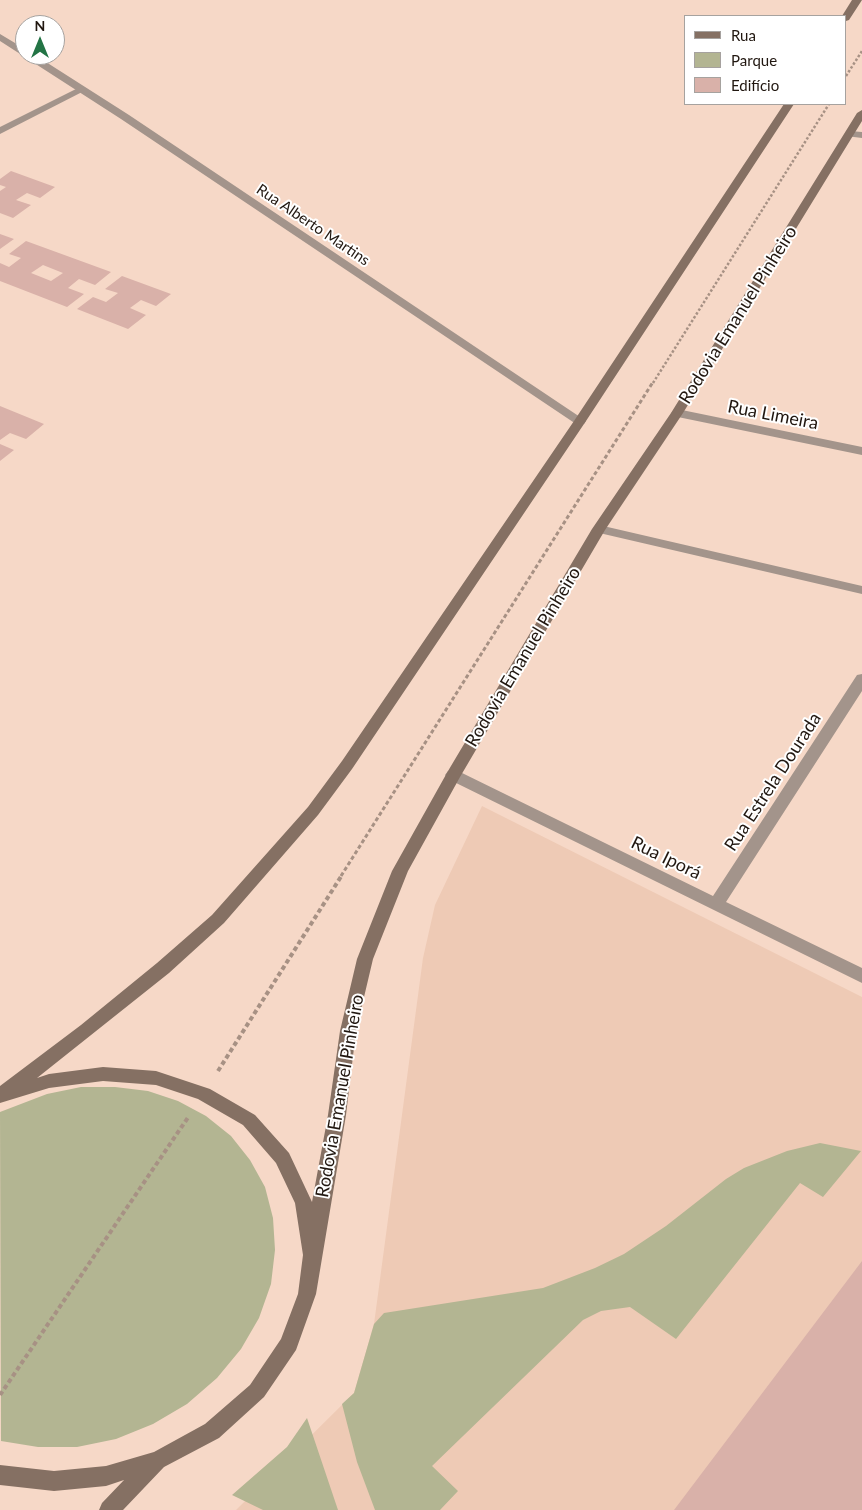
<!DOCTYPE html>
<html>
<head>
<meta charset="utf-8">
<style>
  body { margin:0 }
  #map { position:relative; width:862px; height:1510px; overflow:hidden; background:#f6d8c7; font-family:Lato,sans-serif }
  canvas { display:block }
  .legend { position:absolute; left:684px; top:15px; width:162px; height:90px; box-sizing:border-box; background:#fff; border:1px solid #a6a29f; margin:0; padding:6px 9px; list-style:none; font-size:15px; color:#211710 }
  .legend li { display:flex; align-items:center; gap:10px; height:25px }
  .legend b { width:25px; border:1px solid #a6a29f }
  .north { position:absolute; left:15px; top:15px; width:50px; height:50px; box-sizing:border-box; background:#fff; border:1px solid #a6a29f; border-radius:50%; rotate:0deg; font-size:14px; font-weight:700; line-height:20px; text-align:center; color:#211710 }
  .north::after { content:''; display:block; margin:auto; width:18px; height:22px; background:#237445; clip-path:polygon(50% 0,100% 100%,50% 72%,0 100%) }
</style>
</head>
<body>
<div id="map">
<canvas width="862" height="1510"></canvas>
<ul class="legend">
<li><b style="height:6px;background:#857063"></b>Rua</li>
<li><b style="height:14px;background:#b3b592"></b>Parque</li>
<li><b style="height:14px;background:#d9b1a9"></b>Edifício</li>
</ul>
<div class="north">N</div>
</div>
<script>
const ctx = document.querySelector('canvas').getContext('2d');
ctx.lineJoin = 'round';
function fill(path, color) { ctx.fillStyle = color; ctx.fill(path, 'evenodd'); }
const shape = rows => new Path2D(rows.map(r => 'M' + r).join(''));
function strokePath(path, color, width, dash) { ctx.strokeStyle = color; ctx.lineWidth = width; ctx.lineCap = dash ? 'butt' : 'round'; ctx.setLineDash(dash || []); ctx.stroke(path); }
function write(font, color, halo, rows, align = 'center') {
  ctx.font = font + ' Lato,sans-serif'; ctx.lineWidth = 4; ctx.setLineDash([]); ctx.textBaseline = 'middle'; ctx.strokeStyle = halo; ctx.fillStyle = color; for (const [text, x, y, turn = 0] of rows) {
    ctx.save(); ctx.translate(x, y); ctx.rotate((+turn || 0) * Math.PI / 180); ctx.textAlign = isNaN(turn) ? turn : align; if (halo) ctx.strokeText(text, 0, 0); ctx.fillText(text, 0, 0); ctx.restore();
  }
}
fill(shape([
  [482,806,862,997,862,1510,236,1510,354,1393,374,1324,423,958,435,905]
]), '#eecab5');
fill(shape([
  [81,1087,115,1087,148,1091,178,1101,206,1116,231,1136,250,1160,265,1187,273,1218,275,1250,271,1284,259,1318,241,1349,217,1378,187,1404,153,1424,116,1439,77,1447,38,1447,1,1441,0,1112,47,1094],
  [820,1143,861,1151,823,1197,800,1183,676,1339,630,1307,601,1311,583,1320,432,1466,458,1491,440,1510,375,1510,357,1462,342,1404,354,1393,374,1324,384,1313,543,1288,595,1268,624,1254,666,1226,726,1179,744,1168,787,1151],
  [307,1418,338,1510,263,1510,232,1495,287,1447]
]), '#b3b592');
fill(shape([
  [11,171,55,187,40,198,27,193,16,200,31,205,13,218,0,213,0,191,6,187,0,185,0,179],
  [0,234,14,239,0,249],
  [26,241,111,272,95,285,79,279,68,288,84,294,67,307,0,281,0,263,9,267,21,258,9,254],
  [43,265,63,273,51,281,31,273],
  [122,276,171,294,156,306,141,300,130,308,146,315,128,329,77,309,93,297,106,302,118,293,105,289],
  [0,406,44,424,26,439,10,433,0,440],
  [0,444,14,450,0,461],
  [862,1261,862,1510,674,1510]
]), '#d9b1a9');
strokePath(shape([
  [846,76,862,51],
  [653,383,829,104]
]), '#a79184', 2.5, [2.5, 2]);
strokePath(shape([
  [341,876,653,382]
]), '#a79184', 3, [4, 2.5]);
strokePath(shape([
  [218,1071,342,875],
  [0,1395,189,1116]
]), '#a79184', 4, [4.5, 3]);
fill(shape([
  [78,88,86,90,0,134,0,127,78,88],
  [599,525,862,586,862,594,595,532,593,529,595,526,599,525]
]), '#a3948b');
fill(shape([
  [0,34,25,49,25,55,35,55,129,115,586,421,584,424,576,424,121,119,0,41,0,34],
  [850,131,862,132,862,138,846,136,846,132,850,131],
  [677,409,862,447,862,455,673,416,671,413,677,409],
  [862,674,862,691,726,902,862,968,862,983,448,779,445,775,448,771,458,771,713,896,857,675,862,674]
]), '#a3948b');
fill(shape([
  [852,0,862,0,849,20,846,21,846,16,842,16,852,0],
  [784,104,794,104,586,421,352,769,318,815,224,923,169,973,37,1078,49,1074,103,1067,156,1071,210,1089,255,1115,289,1153,312,1202,328,1115,340,1031,357,959,392,871,448,771,592,529,671,413,857,113,862,110,862,121,683,413,605,530,460,777,408,871,373,959,356,1031,346,1115,316,1294,296,1350,264,1397,219,1438,164,1467,123,1510,99,1510,102,1503,124,1480,106,1486,54,1491,0,1485,0,1465,54,1471,106,1466,154,1452,205,1424,250,1385,281,1339,298,1294,303,1255,295,1203,276,1163,243,1125,198,1099,156,1085,103,1081,49,1088,0,1103,0,1086,81,1025,157,963,212,915,308,807,342,761,574,421,784,104]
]), '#857063');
write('15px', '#211710', '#fff', [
  ["Rua Alberto Martins",313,225,34]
]);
write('18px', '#211710', '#fff', [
  ["Rodovia Emanuel Pinheiro",738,315,-58],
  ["Rua Limeira",773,415,11],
  ["Rodovia Emanuel Pinheiro",523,657,-59],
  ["Rua Estrela Dourada",773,782,-57],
  ["Rua Iporá",666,858,26],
  ["Rodovia Emanuel Pinheiro",340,1096,-80]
]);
</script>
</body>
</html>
